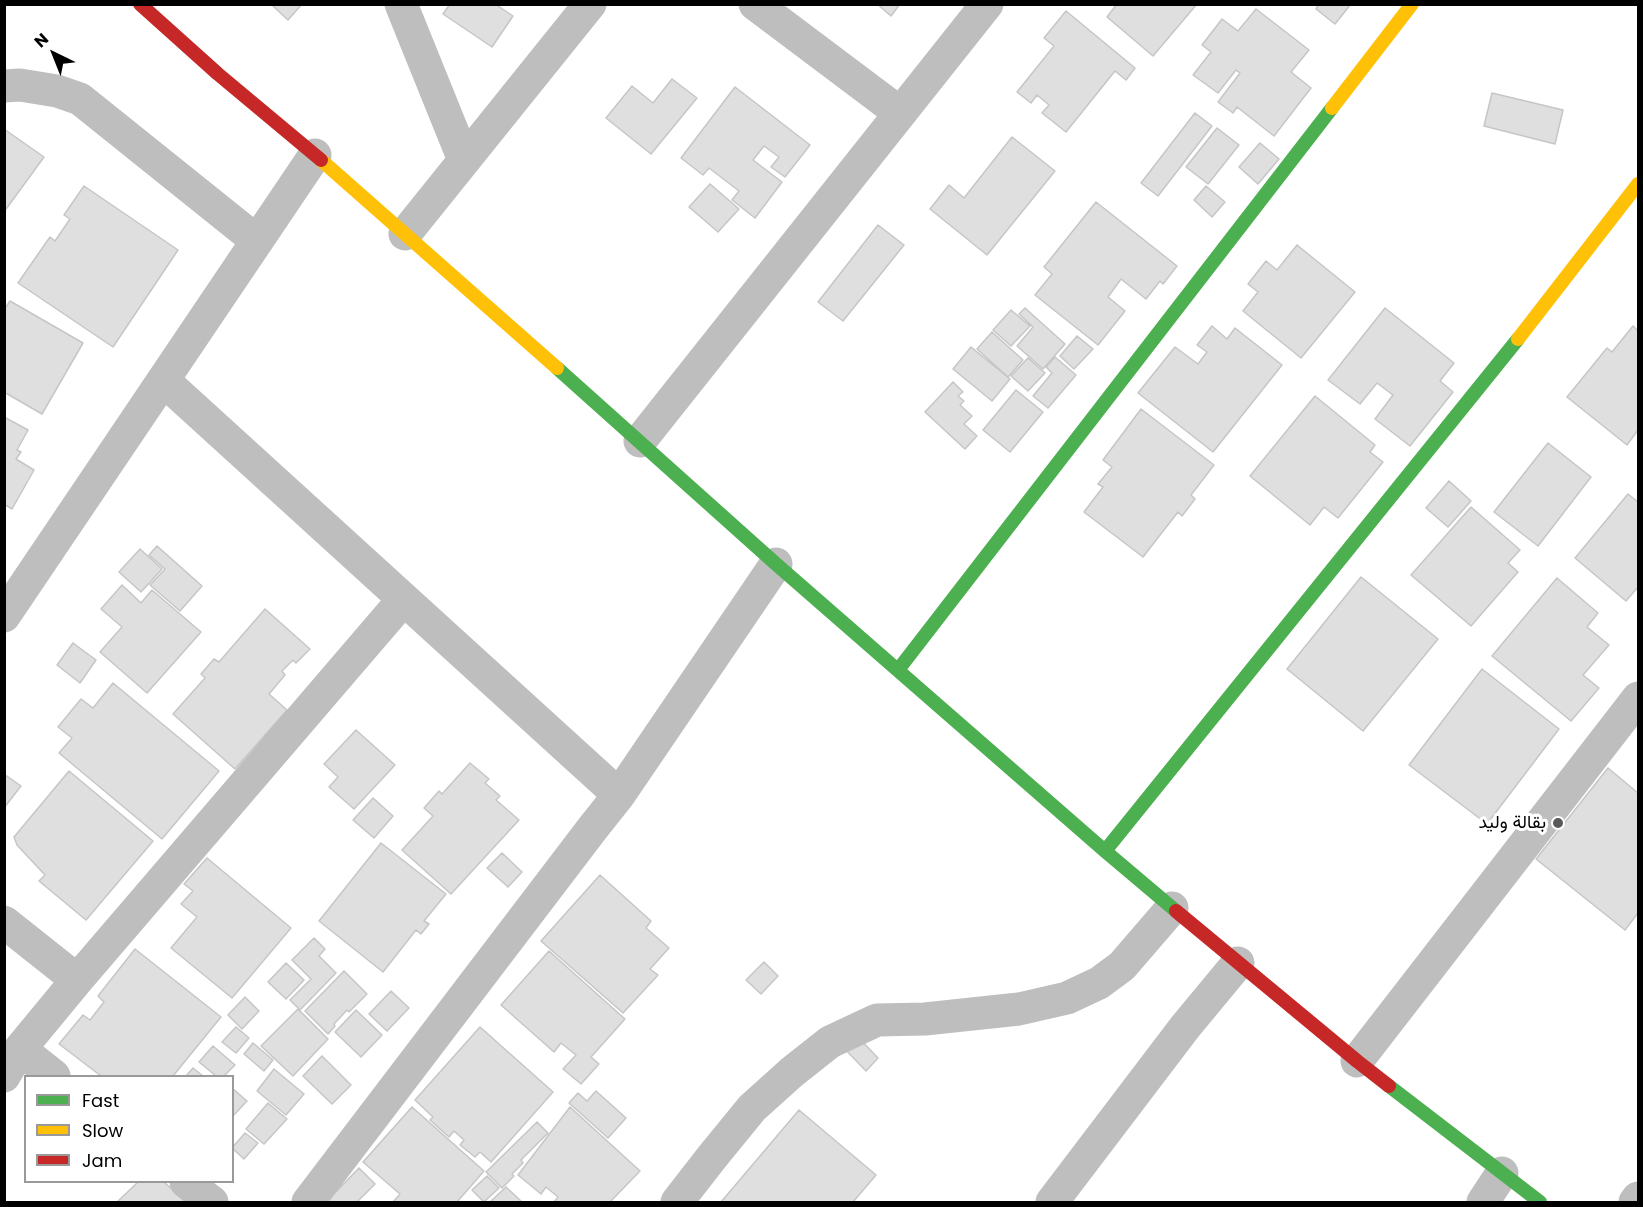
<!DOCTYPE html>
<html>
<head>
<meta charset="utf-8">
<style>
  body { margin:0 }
  #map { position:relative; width:1643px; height:1207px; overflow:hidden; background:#fff; font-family:Poppins,sans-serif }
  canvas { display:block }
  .frame { position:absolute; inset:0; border:6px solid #000; pointer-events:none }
  .legend { position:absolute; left:24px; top:1075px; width:210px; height:108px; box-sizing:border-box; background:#fff; border:2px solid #999; margin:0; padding:8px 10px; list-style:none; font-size:18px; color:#000 }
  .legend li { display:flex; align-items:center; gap:12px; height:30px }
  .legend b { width:30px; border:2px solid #999 }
  .north { position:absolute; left:24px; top:24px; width:60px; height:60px; -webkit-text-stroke:4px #fff; paint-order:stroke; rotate:317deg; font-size:16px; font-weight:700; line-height:24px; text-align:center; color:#000 }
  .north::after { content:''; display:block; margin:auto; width:21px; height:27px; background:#000; clip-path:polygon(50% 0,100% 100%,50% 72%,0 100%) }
</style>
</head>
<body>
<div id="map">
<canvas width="1643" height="1207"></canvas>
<div class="frame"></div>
<ul class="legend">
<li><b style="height:8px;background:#4caf50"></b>Fast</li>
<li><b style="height:8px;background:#ffc107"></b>Slow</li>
<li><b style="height:8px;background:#c62828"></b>Jam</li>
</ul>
<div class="north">N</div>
</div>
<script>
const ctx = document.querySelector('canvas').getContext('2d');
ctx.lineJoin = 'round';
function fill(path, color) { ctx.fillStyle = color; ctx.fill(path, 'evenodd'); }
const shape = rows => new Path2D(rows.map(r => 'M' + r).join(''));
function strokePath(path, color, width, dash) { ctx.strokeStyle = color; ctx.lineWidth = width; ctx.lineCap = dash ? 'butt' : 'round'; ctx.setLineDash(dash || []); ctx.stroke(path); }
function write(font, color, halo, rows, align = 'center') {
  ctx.font = font + ' Poppins,Vazirmatn,sans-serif'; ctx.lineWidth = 6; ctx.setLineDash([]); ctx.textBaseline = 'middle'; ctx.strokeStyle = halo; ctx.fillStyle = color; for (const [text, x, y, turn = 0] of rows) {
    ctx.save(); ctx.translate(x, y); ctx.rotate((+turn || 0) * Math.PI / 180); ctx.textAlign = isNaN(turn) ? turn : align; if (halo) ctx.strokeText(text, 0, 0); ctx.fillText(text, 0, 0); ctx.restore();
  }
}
const building = shape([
  [275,4,302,4,288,20,273,6,275,4],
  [450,4,495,4,513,16,492,47,443,14,450,4],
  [877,4,900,4,891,16,877,4],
  [1117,4,1197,4,1153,56,1107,17,1117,4],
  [1319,4,1351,4,1335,24,1316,9,1319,4],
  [1256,9,1309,50,1291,72,1311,88,1274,136,1237,107,1233,113,1218,102,1240,73,1236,70,1218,93,1193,75,1211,52,1202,45,1222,19,1238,31,1256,9],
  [1066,11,1135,68,1126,80,1115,71,1066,132,1042,113,1049,105,1037,95,1031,103,1017,92,1054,46,1044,38,1066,11],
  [672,79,697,98,651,154,606,118,632,86,653,103,672,79],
  [735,87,810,145,785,177,771,167,779,157,764,146,753,160,782,182,755,218,732,200,739,191,709,168,703,175,681,158,735,87],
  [1492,93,1563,110,1555,144,1484,126,1492,93],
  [1195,113,1212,126,1158,196,1141,183,1195,113],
  [1217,128,1239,145,1208,184,1186,167,1217,128],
  [4,129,44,157,4,212,4,129],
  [1012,137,1055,171,987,255,930,209,949,185,964,198,1012,137],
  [1260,143,1279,159,1258,184,1239,167,1260,143],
  [710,184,739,209,718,232,689,207,710,184],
  [84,186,178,250,113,347,18,283,50,237,55,241,70,219,64,215,84,186],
  [1206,186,1225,202,1212,217,1194,200,1206,186],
  [1096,202,1177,266,1163,284,1160,281,1146,299,1121,279,1108,297,1125,311,1098,345,1035,295,1052,274,1044,267,1096,202],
  [878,225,904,245,843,321,818,302,878,225],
  [1297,245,1355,292,1301,358,1243,311,1258,292,1248,284,1266,261,1277,270,1297,245],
  [10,301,83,343,42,414,4,392,4,310,10,301],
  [1025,308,1065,344,1043,369,1017,346,1033,327,1019,314,1025,308],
  [1385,308,1454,363,1440,381,1453,392,1410,446,1375,419,1393,395,1377,383,1360,404,1328,380,1385,308],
  [1011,310,1030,326,1011,346,993,330,1011,310],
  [1212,326,1227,339,1235,328,1282,365,1213,452,1138,393,1175,347,1198,364,1207,352,1197,345,1212,326],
  [1633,326,1638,331,1638,430,1627,445,1567,397,1607,348,1612,352,1633,326],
  [992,332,1023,360,1008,377,977,349,992,332],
  [1077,336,1093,349,1074,369,1060,356,1077,336],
  [971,347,1010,379,992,401,953,369,971,347],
  [1055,357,1076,375,1048,408,1033,396,1052,373,1046,367,1055,357],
  [1028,358,1045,373,1028,391,1011,376,1028,358],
  [953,382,963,392,958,396,964,401,960,405,972,416,964,424,977,436,965,449,925,412,953,382],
  [1016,390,1043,412,1010,452,983,430,1016,390],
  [1315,396,1375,445,1370,452,1383,462,1338,518,1324,507,1310,525,1250,476,1315,396],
  [1141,409,1214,465,1191,495,1195,499,1182,516,1178,512,1143,557,1084,512,1103,487,1098,484,1112,467,1103,460,1141,409],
  [4,417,28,430,17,450,21,452,16,459,34,470,12,509,4,504,4,417],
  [1548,443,1591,477,1538,546,1494,512,1548,443],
  [1449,481,1471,501,1448,527,1426,508,1449,481],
  [1628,494,1638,502,1638,587,1626,601,1575,558,1628,494],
  [1471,507,1520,550,1508,563,1518,572,1471,626,1411,575,1471,507],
  [157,546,202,586,180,611,150,585,165,569,149,555,157,546],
  [140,549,162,569,141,592,119,572,140,549],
  [1361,577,1438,639,1363,731,1287,669,1361,577],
  [1557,578,1598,613,1587,627,1609,645,1583,675,1599,688,1571,721,1492,656,1557,578],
  [122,585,141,603,152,590,201,632,147,693,100,652,122,627,101,609,122,585],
  [265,609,310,649,296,663,293,660,282,671,285,675,269,694,287,710,235,769,173,714,205,678,201,674,214,659,219,662,265,609],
  [73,643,96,660,80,683,57,665,73,643],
  [1482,669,1559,729,1487,824,1409,765,1482,669],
  [113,683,219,771,162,839,59,753,72,738,58,727,81,699,93,708,113,683],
  [356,730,395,765,354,809,329,787,338,777,324,764,356,730],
  [470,763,489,779,485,783,500,796,496,800,519,820,451,894,402,850,433,816,424,808,439,791,442,794,470,763],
  [1608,768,1638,793,1638,913,1625,930,1536,859,1608,768],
  [69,771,153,841,86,920,39,881,45,875,17,845,14,837,69,771],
  [4,774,21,786,4,808,4,774],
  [373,798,393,816,374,838,353,820,373,798],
  [381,843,446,894,424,921,429,924,421,934,416,930,383,972,319,921,381,843],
  [502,853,522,872,508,887,487,868,502,853],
  [207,858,291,928,232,998,171,948,197,917,181,904,193,891,184,884,207,858],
  [600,875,651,921,646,928,669,948,650,969,658,975,623,1013,541,941,600,875],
  [314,938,325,949,319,956,336,973,300,1010,290,1000,311,979,292,960,314,938],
  [135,949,221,1017,173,1076,101,1076,59,1044,83,1015,90,1020,104,1002,98,996,135,949],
  [549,951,625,1019,591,1057,599,1064,581,1084,563,1069,576,1055,561,1043,554,1052,501,1005,549,951],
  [764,962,778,976,761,994,746,980,764,962],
  [286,963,304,980,286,999,268,982,286,963],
  [344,971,367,994,349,1012,347,1010,334,1024,335,1026,328,1034,305,1011,344,971],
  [391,991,409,1008,387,1031,369,1014,391,991],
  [245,997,259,1011,242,1029,228,1015,245,997],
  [298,1009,328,1039,293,1076,261,1046,298,1009],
  [356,1010,382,1035,361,1057,335,1032,356,1010],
  [236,1027,249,1038,236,1053,222,1042,236,1027],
  [480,1027,553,1092,491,1162,480,1152,475,1157,460,1145,464,1140,454,1131,449,1137,430,1120,433,1117,415,1100,480,1027],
  [855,1034,878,1058,866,1071,842,1046,855,1034],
  [253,1043,273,1060,264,1071,244,1054,253,1043],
  [213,1046,235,1065,224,1076,216,1076,199,1062,213,1046],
  [322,1056,351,1085,332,1104,303,1076,322,1056],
  [193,1068,203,1076,186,1076,193,1068],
  [274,1069,304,1094,286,1115,257,1091,274,1069],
  [232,1088,247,1101,232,1117,232,1088],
  [596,1091,626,1118,608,1138,569,1103,578,1093,587,1101,596,1091],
  [268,1103,287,1119,264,1144,246,1129,268,1103],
  [412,1107,484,1171,457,1202,393,1202,400,1194,363,1162,412,1107],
  [570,1107,640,1171,610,1202,554,1202,558,1197,546,1187,541,1194,518,1175,570,1107],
  [799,1110,876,1175,853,1202,721,1202,799,1110],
  [537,1122,548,1133,521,1160,523,1163,512,1174,514,1176,502,1188,486,1172,537,1122],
  [245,1133,258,1143,244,1159,232,1148,245,1133],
  [359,1168,375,1184,357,1202,326,1202,359,1168],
  [487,1176,499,1188,484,1202,472,1190,487,1176],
  [138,1182,164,1182,186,1202,117,1202,138,1182],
  [506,1187,522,1202,490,1202,506,1187]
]);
fill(building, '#dfdfdf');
strokePath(building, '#c6c6c6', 1.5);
strokePath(shape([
  [401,4,464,160],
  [755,4,900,113],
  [4,86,20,85,57,91,80,99,257,241],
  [405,234,590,4],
  [163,380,619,795],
  [640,441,987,4],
  [4,616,315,155],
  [4,922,77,980],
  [20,1049,54,1076],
  [1357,1061,1638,698],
  [4,1076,20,1049,77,980,403,600],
  [186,1182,212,1202],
  [308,1202,592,829,619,795,776,564],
  [677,1202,712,1157,752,1108,792,1072,830,1042,877,1020,925,1019,1019,1009,1067,998,1099,983,1122,966,1172,908],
  [1052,1202,1185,1027,1238,963],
  [1483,1202,1502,1173],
  [1635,1202,1638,1198]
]), '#bebebe', 33);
strokePath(shape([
  [557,368,776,564,1105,851,1176,911],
  [898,670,1332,108],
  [1105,851,1518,339],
  [1389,1086,1540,1202]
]), '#4caf50', 14);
strokePath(shape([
  [1332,108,1412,4],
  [321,160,557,368],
  [1518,339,1638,184]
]), '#ffc107', 14);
strokePath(shape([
  [140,4,218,74,321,160],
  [1176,911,1357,1061,1389,1086]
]), '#c62828', 14);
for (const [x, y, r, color] of [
  [1558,823,6,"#595959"]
]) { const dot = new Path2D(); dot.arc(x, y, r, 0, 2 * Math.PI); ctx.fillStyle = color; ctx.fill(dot); strokePath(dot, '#fff', 2); }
write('18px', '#000', '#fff', [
  ["بقالة وليد",1546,823]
], 'right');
</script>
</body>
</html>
